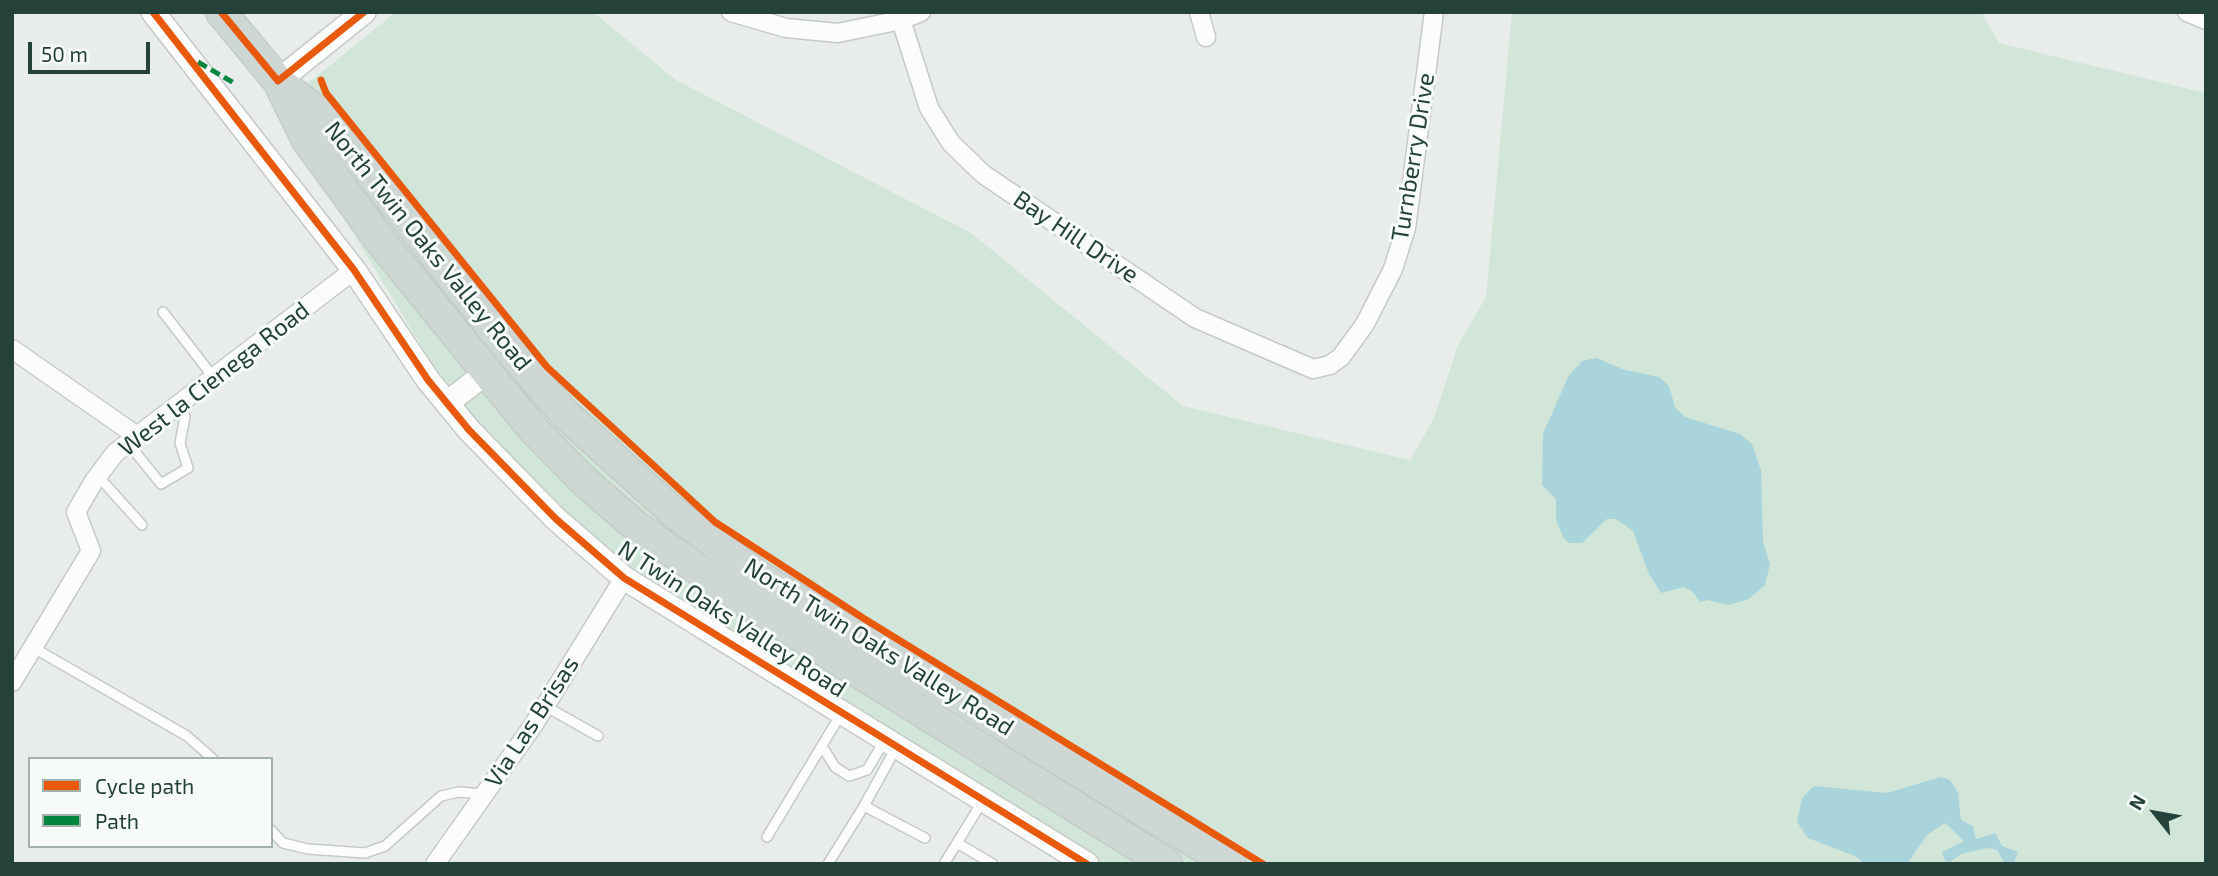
<!DOCTYPE html>
<html>
<head>
<meta charset="utf-8">
<style>
  body { margin:0 }
  #map { position:relative; width:2218px; height:876px; overflow:hidden; background:#e8edeb; font-family:"Exo 2",sans-serif }
  canvas { display:block }
  .frame { position:absolute; inset:0; border:14px solid #24423a; pointer-events:none }
  .legend { position:absolute; left:28px; top:757px; width:245px; height:91px; box-sizing:border-box; background:#f7fbf9; border:2px solid #a3b1ad; margin:0; padding:9px 12px; list-style:none; font-size:21px; color:#24423a }
  .legend li { display:flex; align-items:center; gap:14px; height:35px }
  .legend b { width:35px; border:2px solid #a3b1ad }
  .north { position:absolute; left:2120px; top:778px; width:70px; height:70px; -webkit-text-stroke:5px #f7fbf9; paint-order:stroke; rotate:301deg; font-size:19px; font-weight:700; line-height:28px; text-align:center; color:#24423a }
  .north::after { content:''; display:block; margin:auto; width:24px; height:32px; background:#24423a; clip-path:polygon(50% 0,100% 100%,50% 72%,0 100%) }
  .scale { position:absolute; left:28px; top:42px; width:122px; height:32px; box-sizing:border-box; border:4px solid #24423a; border-top:0; padding-left:9px; font-size:21px; line-height:24px; white-space:nowrap; color:#24423a; -webkit-text-stroke:5px #f7fbf9; paint-order:stroke }
</style>
</head>
<body>
<div id="map">
<canvas width="2218" height="876"></canvas>
<div class="frame"></div>
<ul class="legend">
<li><b style="height:9px;background:#e8590c"></b>Cycle path</li>
<li><b style="height:9px;background:#00873e"></b>Path</li>
</ul>
<div class="north">N</div>
<div class="scale">50 m</div>
</div>
<script>
const ctx = document.querySelector('canvas').getContext('2d');
ctx.lineJoin = 'round';
function fill(path, color) { ctx.fillStyle = color; ctx.fill(path, 'evenodd'); }
const shape = rows => new Path2D(rows.map(r => 'M' + r).join(''));
function strokePath(path, color, width, dash) { ctx.strokeStyle = color; ctx.lineWidth = width; ctx.lineCap = dash ? 'butt' : 'round'; ctx.setLineDash(dash || []); ctx.stroke(path); }
function write(font, color, halo, rows, align = 'center') {
  ctx.font = font + ' "Exo 2",sans-serif'; ctx.lineWidth = 6; ctx.setLineDash([]); ctx.textBaseline = 'middle'; ctx.strokeStyle = halo; ctx.fillStyle = color; for (const [text, x, y, turn = 0] of rows) {
    ctx.save(); ctx.translate(x, y); ctx.rotate((+turn || 0) * Math.PI / 180); ctx.textAlign = isNaN(turn) ? turn : align; if (halo) ctx.strokeText(text, 0, 0); ctx.fillText(text, 0, 0); ctx.restore();
  }
}
fill(shape([
  [396,12,593,12,676,80,971,233,1183,406,1410,460,1434,418,1458,345,1486,297,1512,12,1981,12,1999,43,2206,93,2206,864,1069,864,617,585,462,413,277,108]
]), '#d1e6d8');
fill(shape([
  [1596,358,1625,370,1659,377,1669,386,1675,407,1685,417,1740,434,1752,444,1761,470,1763,542,1770,564,1765,585,1749,599,1729,605,1707,600,1700,602,1693,592,1684,587,1661,593,1649,574,1633,531,1616,519,1607,519,1582,543,1569,543,1563,537,1556,519,1556,499,1542,485,1543,434,1568,377,1582,361],
  [1941,777,1950,780,1958,792,1961,820,1973,826,1976,839,1995,833,2002,846,2018,852,2014,863,2005,864,1997,850,1987,848,1961,854,1950,862,1945,861,1942,852,1964,841,1945,823,1927,835,1907,864,1865,864,1855,856,1808,838,1797,822,1802,798,1814,786,1887,793]
]), '#a9d4db');
const service = shape([
  [163,312,214,378],
  [128,443,161,484,188,468,180,443,185,417,177,406],
  [98,476,142,525],
  [32,647,187,736,213,759],
  [545,706,598,736],
  [822,746,835,767,849,776,867,770,885,740],
  [896,748,864,806,925,838],
  [982,802,957,843,993,864],
  [271,830,283,843,308,849,365,853,385,846,441,796,459,792,485,794],
  [767,837,841,714],
  [828,864,864,806],
  [944,864,957,843]
]);
const minor = shape([
  [731,12,786,28,838,33,901,20,921,12],
  [1199,12,1206,37],
  [2187,12,2206,20],
  [901,20,929,108,951,143,983,174,1195,318,1313,369,1330,365,1341,357,1365,324,1393,269,1406,228,1434,12],
  [12,349,137,436],
  [12,682,91,551,76,512,94,481,115,453,354,270],
  [435,864,534,724,624,578]
]);
const tertiary = shape([
  [153,12,354,270,428,380,469,430,556,519,624,578,1087,864],
  [278,81,364,12],
  [447,403,486,373]
]);
const primary = shape([
  [221,12,278,81,329,121,512,353,565,414,671,510,757,575,1231,864],
  [281,87,307,140,382,243,533,429,585,482,637,527,741,599,1167,864]
]);
strokePath(service, '#c5cac8', 12);
strokePath(minor, '#c5cac8', 21);
strokePath(tertiary, '#c5cac8', 26);
strokePath(primary, '#c3ccc9', 33);
strokePath(service, '#fcfcfc', 9);
strokePath(minor, '#fcfcfc', 18);
strokePath(tertiary, '#fcfcfc', 23);
strokePath(primary, '#cfd7d5', 30);
strokePath(shape([
  [198,62,234,83]
]), '#00873e', 5, [10, 5]);
strokePath(shape([
  [153,12,354,270,428,380,469,430,556,519,624,578,1087,864],
  [221,12,278,81,364,12],
  [321,80,326,93,547,367,715,522,863,618,1263,864]
]), '#e8590c', 7);
write('24px', '#24423a', '#f7fbf9', [
  ["Turnberry Drive",1413,157,-81],
  ["Bay Hill Drive",1076,237,34],
  ["North Twin Oaks Valley Road",428,246,51],
  ["West la Cienega Road",214,379,-38],
  ["N Twin Oaks Valley Road",732,619,33],
  ["North Twin Oaks Valley Road",879,647,32],
  ["Via Las Brisas",532,722,-57]
]);
</script>
</body>
</html>
